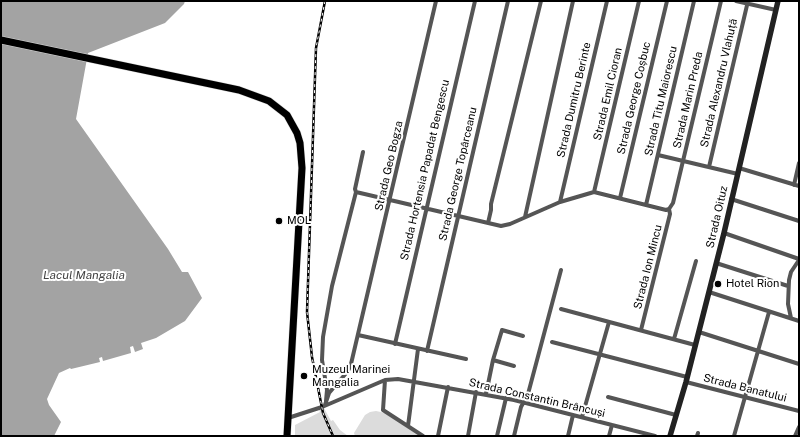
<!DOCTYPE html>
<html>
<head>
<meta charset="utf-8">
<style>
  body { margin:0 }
  #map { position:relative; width:800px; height:437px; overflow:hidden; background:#fff; font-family:"Public Sans",sans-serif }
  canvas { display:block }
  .frame { position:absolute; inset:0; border:2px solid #000; pointer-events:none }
</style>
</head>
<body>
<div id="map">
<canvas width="800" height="437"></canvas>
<div class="frame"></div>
</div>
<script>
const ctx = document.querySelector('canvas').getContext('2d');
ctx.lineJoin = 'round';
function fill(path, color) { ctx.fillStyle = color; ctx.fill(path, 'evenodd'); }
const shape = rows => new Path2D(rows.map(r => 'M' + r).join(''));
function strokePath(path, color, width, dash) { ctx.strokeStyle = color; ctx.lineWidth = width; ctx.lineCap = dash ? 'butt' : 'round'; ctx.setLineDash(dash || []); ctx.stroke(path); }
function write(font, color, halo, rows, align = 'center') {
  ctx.font = font + ' "Public Sans",sans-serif'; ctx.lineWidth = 4; ctx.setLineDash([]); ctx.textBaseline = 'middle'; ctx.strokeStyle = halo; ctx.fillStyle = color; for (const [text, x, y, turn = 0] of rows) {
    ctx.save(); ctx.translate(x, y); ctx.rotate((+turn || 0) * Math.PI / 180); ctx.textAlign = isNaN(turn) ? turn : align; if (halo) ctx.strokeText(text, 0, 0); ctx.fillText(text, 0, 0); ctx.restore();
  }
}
fill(shape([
  [324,408,331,421,333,420,340,430,348,436,295,436,295,425,320,412,319,410],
  [376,411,385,413,420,436,355,436,354,433,365,415,370,412]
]), '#dcdcdc');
fill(shape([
  [1,1,185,1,184,4,165,23,88,53,76,119,168,249,182,272,188,272,202,298,185,321,156,338,141,343,143,349,135,352,133,346,130,347,131,353,103,361,102,357,99,358,100,362,71,369,70,368,59,373,47,399,49,405,61,422,54,436,1,436]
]), '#a3a3a3');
const trunk = shape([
  [1,40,239,90,269,101,287,115,297,133,300,143,302,168,287,436]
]);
strokePath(trunk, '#dbdbdb', 8);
strokePath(shape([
  [736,1,776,10],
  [658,155,738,174],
  [709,167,748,1],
  [739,168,799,186],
  [794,185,799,163],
  [356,192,355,189,363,152],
  [594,192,639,1],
  [620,198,667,1],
  [731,199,799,221],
  [560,202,607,1],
  [646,205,694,1],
  [525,217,573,1],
  [488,223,491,210,491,204,541,1],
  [724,233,799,259],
  [716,263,788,286],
  [709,292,799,321],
  [561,309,695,345],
  [791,318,788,304,789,280,791,272,799,260],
  [641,330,670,214,669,209],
  [699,332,799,364],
  [358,335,466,359],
  [674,339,696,261],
  [552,342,687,377],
  [395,344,475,1],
  [427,351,508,1],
  [493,360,514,366],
  [385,380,383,410,423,436],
  [686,382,799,411],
  [486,394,493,360,502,330,523,336],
  [608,397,676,415],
  [326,401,327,390,322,360,323,337,332,286,356,192,501,226,510,224,560,202,594,192,666,210,669,209,673,203,721,1],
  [325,405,329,393,348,371,351,364,436,1],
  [582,417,609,322],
  [288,418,322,407,385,380,398,379,514,400,655,436],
  [408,426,418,349],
  [438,436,448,387],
  [468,436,476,392],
  [497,436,506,398],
  [514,436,521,407,528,394,561,270],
  [568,436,573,415],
  [609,436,612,425],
  [697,436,698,433],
  [734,436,769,312],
  [795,436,799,427]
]), '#555', 4);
strokePath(shape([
  [670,436,686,382,724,233,778,1]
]), '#222', 5.5);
strokePath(trunk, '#000', 7);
const rail = shape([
  [325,1,316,48,307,312,312,357,323,413,333,436]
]);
strokePath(rail, '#000', 2.5);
strokePath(rail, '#fff', 1, [3]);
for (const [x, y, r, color] of [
  [279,221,4,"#000"],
  [718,284,4,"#000"],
  [304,376,4,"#000"]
]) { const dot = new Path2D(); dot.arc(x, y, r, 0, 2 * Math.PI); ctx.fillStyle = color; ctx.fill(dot); strokePath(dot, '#fff', 1.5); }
write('11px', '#000', '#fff', [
  ["Strada Alexandru Vlahuță",719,83,-77],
  ["Strada Emil Cioran",608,94,-77],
  ["Strada George Coșbuc",634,98,-77],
  ["Strada Dumitru Berinte",574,100,-77],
  ["Strada Marin Preda",688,100,-77],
  ["Strada Titu Maiorescu",661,101,-77],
  ["Strada Geo Bogza",389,166,-77],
  ["Strada Hortensia Papadat Bengescu",425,170,-77],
  ["Strada George Topârceanu",458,174,-77],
  ["Strada Oituz",717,217,-77],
  ["Strada Ion Mincu",648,267,-76],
  ["Strada Banatului",745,388,14],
  ["Strada Constantin Brâncuși",537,398,13]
]);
write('11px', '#000', '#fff', [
  ["MOL",287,221],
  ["Hotel Rion",726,284],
  ["Muzeul Marinei",312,370],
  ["Mangalia",312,383]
], 'left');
write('italic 12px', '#444', '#fff', [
  ["Lacul Mangalia",84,275]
]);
</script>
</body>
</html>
